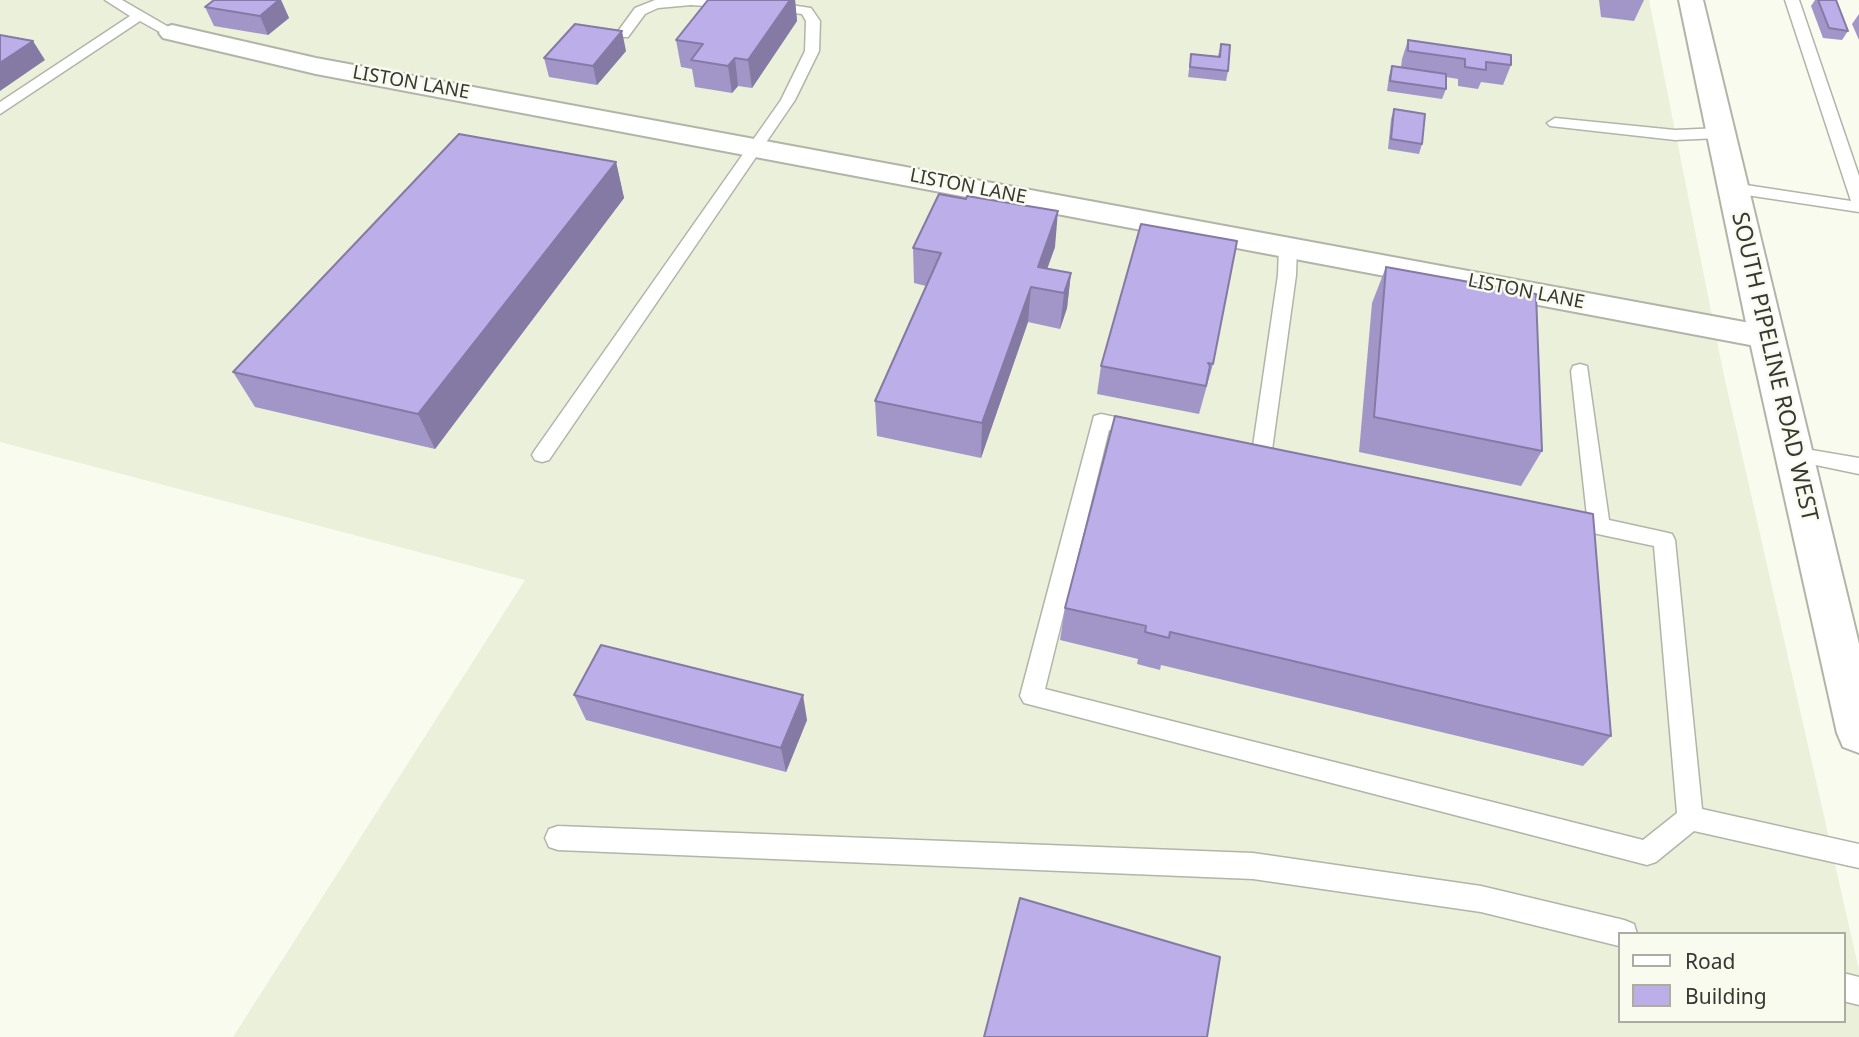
<!DOCTYPE html>
<html>
<head>
<meta charset="utf-8">
<style>
  body { margin:0 }
  #map { position:relative; width:1859px; height:1037px; overflow:hidden; background:#f8fbee; font-family:"Noto Sans",sans-serif }
  canvas { display:block }
  .legend { position:absolute; left:1618px; top:932px; width:228px; height:91px; box-sizing:border-box; background:#f8fbee; border:2px solid #abada3; margin:0; padding:9px 12px; list-style:none; font-size:21px; color:#373833 }
  .legend li { display:flex; align-items:center; gap:14px; height:35px }
  .legend b { width:35px; border:2px solid #abada3 }
</style>
</head>
<body>
<div id="map">
<canvas width="1859" height="1037"></canvas>
<ul class="legend">
<li><b style="height:9px;background:#fff"></b>Road</li>
<li><b style="height:19px;background:#bcaee9"></b>Building</li>
</ul>
</div>
<script>
const ctx = document.querySelector('canvas').getContext('2d');
ctx.lineJoin = 'round';
function fill(path, color) { ctx.fillStyle = color; ctx.fill(path, 'evenodd'); }
const shape = rows => new Path2D(rows.map(r => 'M' + r).join(''));
function strokePath(path, color, width, dash) { ctx.strokeStyle = color; ctx.lineWidth = width; ctx.lineCap = dash ? 'butt' : 'round'; ctx.setLineDash(dash || []); ctx.stroke(path); }
function write(font, color, halo, rows, align = 'center') {
  ctx.font = font + ' "Noto Sans",sans-serif'; ctx.lineWidth = 5; ctx.setLineDash([]); ctx.textBaseline = 'middle'; ctx.strokeStyle = halo; ctx.fillStyle = color; for (const [text, x, y, turn = 0] of rows) {
    ctx.save(); ctx.translate(x, y); ctx.rotate((+turn || 0) * Math.PI / 180); ctx.textAlign = isNaN(turn) ? turn : align; if (halo) ctx.strokeText(text, 0, 0); ctx.fillText(text, 0, 0); ctx.restore();
  }
}
fill(shape([
  [0,0,1649,0,1723,371,1859,970,1859,1037,233,1037,525,580,0,442],
  [1619,934,1843,934,1843,1021,1619,1021]
]), '#ebf0db');
const service = shape([
  [105,0,122,0,179,33,177,36,167,36,140,21,0,114,0,102,130,16,105,0],
  [655,0,734,0,741,4,734,8,691,5,658,8,645,14,628,37,618,37,616,34,635,8,655,0],
  [1785,0,1799,0,1859,176,1859,212,1733,193,1725,188,1733,183,1851,201,1785,0],
  [769,2,811,8,820,21,819,51,795,100,549,460,542,462,535,460,532,455,535,450,781,100,805,51,806,21,802,14,764,9,764,3,769,2],
  [1555,118,1675,130,1720,128,1728,133,1720,138,1675,140,1550,126,1547,123,1555,118],
  [1288,242,1297,247,1296,275,1272,450,1587,516,1571,371,1573,366,1580,364,1587,366,1609,520,1664,532,1672,534,1675,540,1702,809,1859,844,1859,868,1694,831,1656,862,1647,865,1024,703,1020,696,1094,416,1101,414,1253,446,1278,275,1279,247,1288,242],
  [1109,430,1654,546,1677,813,1643,840,1045,689,1109,430],
  [1794,447,1859,458,1859,474,1787,459,1784,454,1787,449,1794,447],
  [558,826,1253,853,1481,886,1624,920,1634,924,1637,934,1619,934,1619,946,1481,912,1253,879,558,850,549,847,545,838,549,829,558,826],
  [1843,973,1859,977,1859,1005,1843,1001,1843,973]
]);
const minor = shape([
  [172,25,316,58,1766,326,1778,329,1783,337,1778,345,1766,348,316,74,163,38,159,33,163,28,172,25]
]);
const tertiary = shape([
  [1679,0,1703,0,1859,644,1859,753,1843,747,1837,733,1749,337,1679,0]
]);
strokePath(service, '#b2b4a8', 3);
strokePath(minor, '#b2b4a8', 4);
strokePath(tertiary, '#b2b4a8', 4);
fill(service, '#fff');
fill(minor, '#fff');
fill(tertiary, '#fff');
fill(shape([
  [214,0,281,0,289,18,268,35,214,26,205,7],
  [708,0,795,0,797,21,752,88,738,86,732,93,695,87,692,69,681,67,676,40],
  [1599,0,1644,0,1634,21,1601,17],
  [1815,0,1836,0,1848,31,1842,40,1823,38,1811,6],
  [1859,14,1859,40,1852,24],
  [1408,40,1511,65,1503,85,1481,82,1478,89,1458,86,1458,79,1446,77,1446,89,1442,99,1387,91,1389,76,1392,66,1401,67,1402,59],
  [1221,44,1228,71,1226,81,1188,77,1191,54,1218,56],
  [626,51,597,85,549,77,544,58],
  [1394,109,1422,144,1419,154,1388,149,1391,119],
  [616,162,624,198,435,449,255,407,233,372],
  [1141,224,1213,364,1199,414,1097,394,1101,366],
  [1055,247,1047,268,1071,273,1067,308,1060,329,1028,322,981,458,877,436,875,401,926,286,914,283,913,248],
  [1386,267,1542,451,1521,486,1359,452,1372,303],
  [1065,608,1611,736,1583,766,1161,665,1160,670,1137,664,1138,659,1060,640],
  [574,695,807,720,786,772,586,720]
]), '#a296c8');
fill(shape([
  [279,0,281,0,289,18,268,35,260,16],
  [790,0,795,0,797,21,752,88,748,60],
  [622,31,626,51,597,85,593,66],
  [33,41,45,60,0,91,0,63],
  [735,58,738,86,732,93,728,66],
  [616,162,624,198,435,449,418,414],
  [1058,211,1055,247,1040,289,1038,267],
  [1071,273,1067,308,1060,329,1064,293],
  [1031,287,1028,322,981,458,982,423],
  [803,695,807,720,786,772,781,748]
]), '#847aa3');
const building = shape([
  [214,0,279,0,260,16,205,7,214,0],
  [708,0,790,0,748,60,735,58,728,66,691,60,703,44,676,40,708,0],
  [1818,0,1836,0,1848,31,1829,28,1818,0],
  [575,24,622,31,593,66,544,58,575,24],
  [0,35,33,41,0,63,0,35],
  [1408,40,1511,55,1511,65,1486,62,1486,70,1465,67,1465,59,1408,51,1408,40],
  [1221,44,1230,45,1228,71,1190,67,1191,54,1220,57,1221,44],
  [1392,66,1446,74,1446,89,1390,81,1392,66],
  [1394,109,1425,114,1422,144,1391,139,1394,109],
  [459,134,616,162,418,414,233,372,459,134],
  [939,194,966,199,967,196,1058,211,1038,267,1071,273,1064,293,1031,287,982,423,875,401,941,253,913,248,939,194],
  [1141,224,1237,241,1213,364,1208,363,1210,366,1206,386,1101,366,1141,224],
  [1386,267,1536,294,1542,451,1374,417,1386,267],
  [1115,416,1593,514,1611,736,1170,632,1169,638,1145,632,1146,626,1065,608,1115,416],
  [601,645,803,695,781,748,574,695,601,645],
  [1020,898,1220,957,1207,1037,984,1037,1020,898]
]);
fill(building, '#bcaee9');
strokePath(building, '#847aa3', 2);
write('19px', '#373833', '#f8fbee', [
  ["LISTON LANE",411,83,10],
  ["LISTON LANE",968,187,11],
  ["LISTON LANE",1526,292,11]
]);
write('23px', '#373833', '#f8fbee', [
  ["SOUTH PIPELINE ROAD WEST",1774,367,77]
]);
</script>
</body>
</html>
